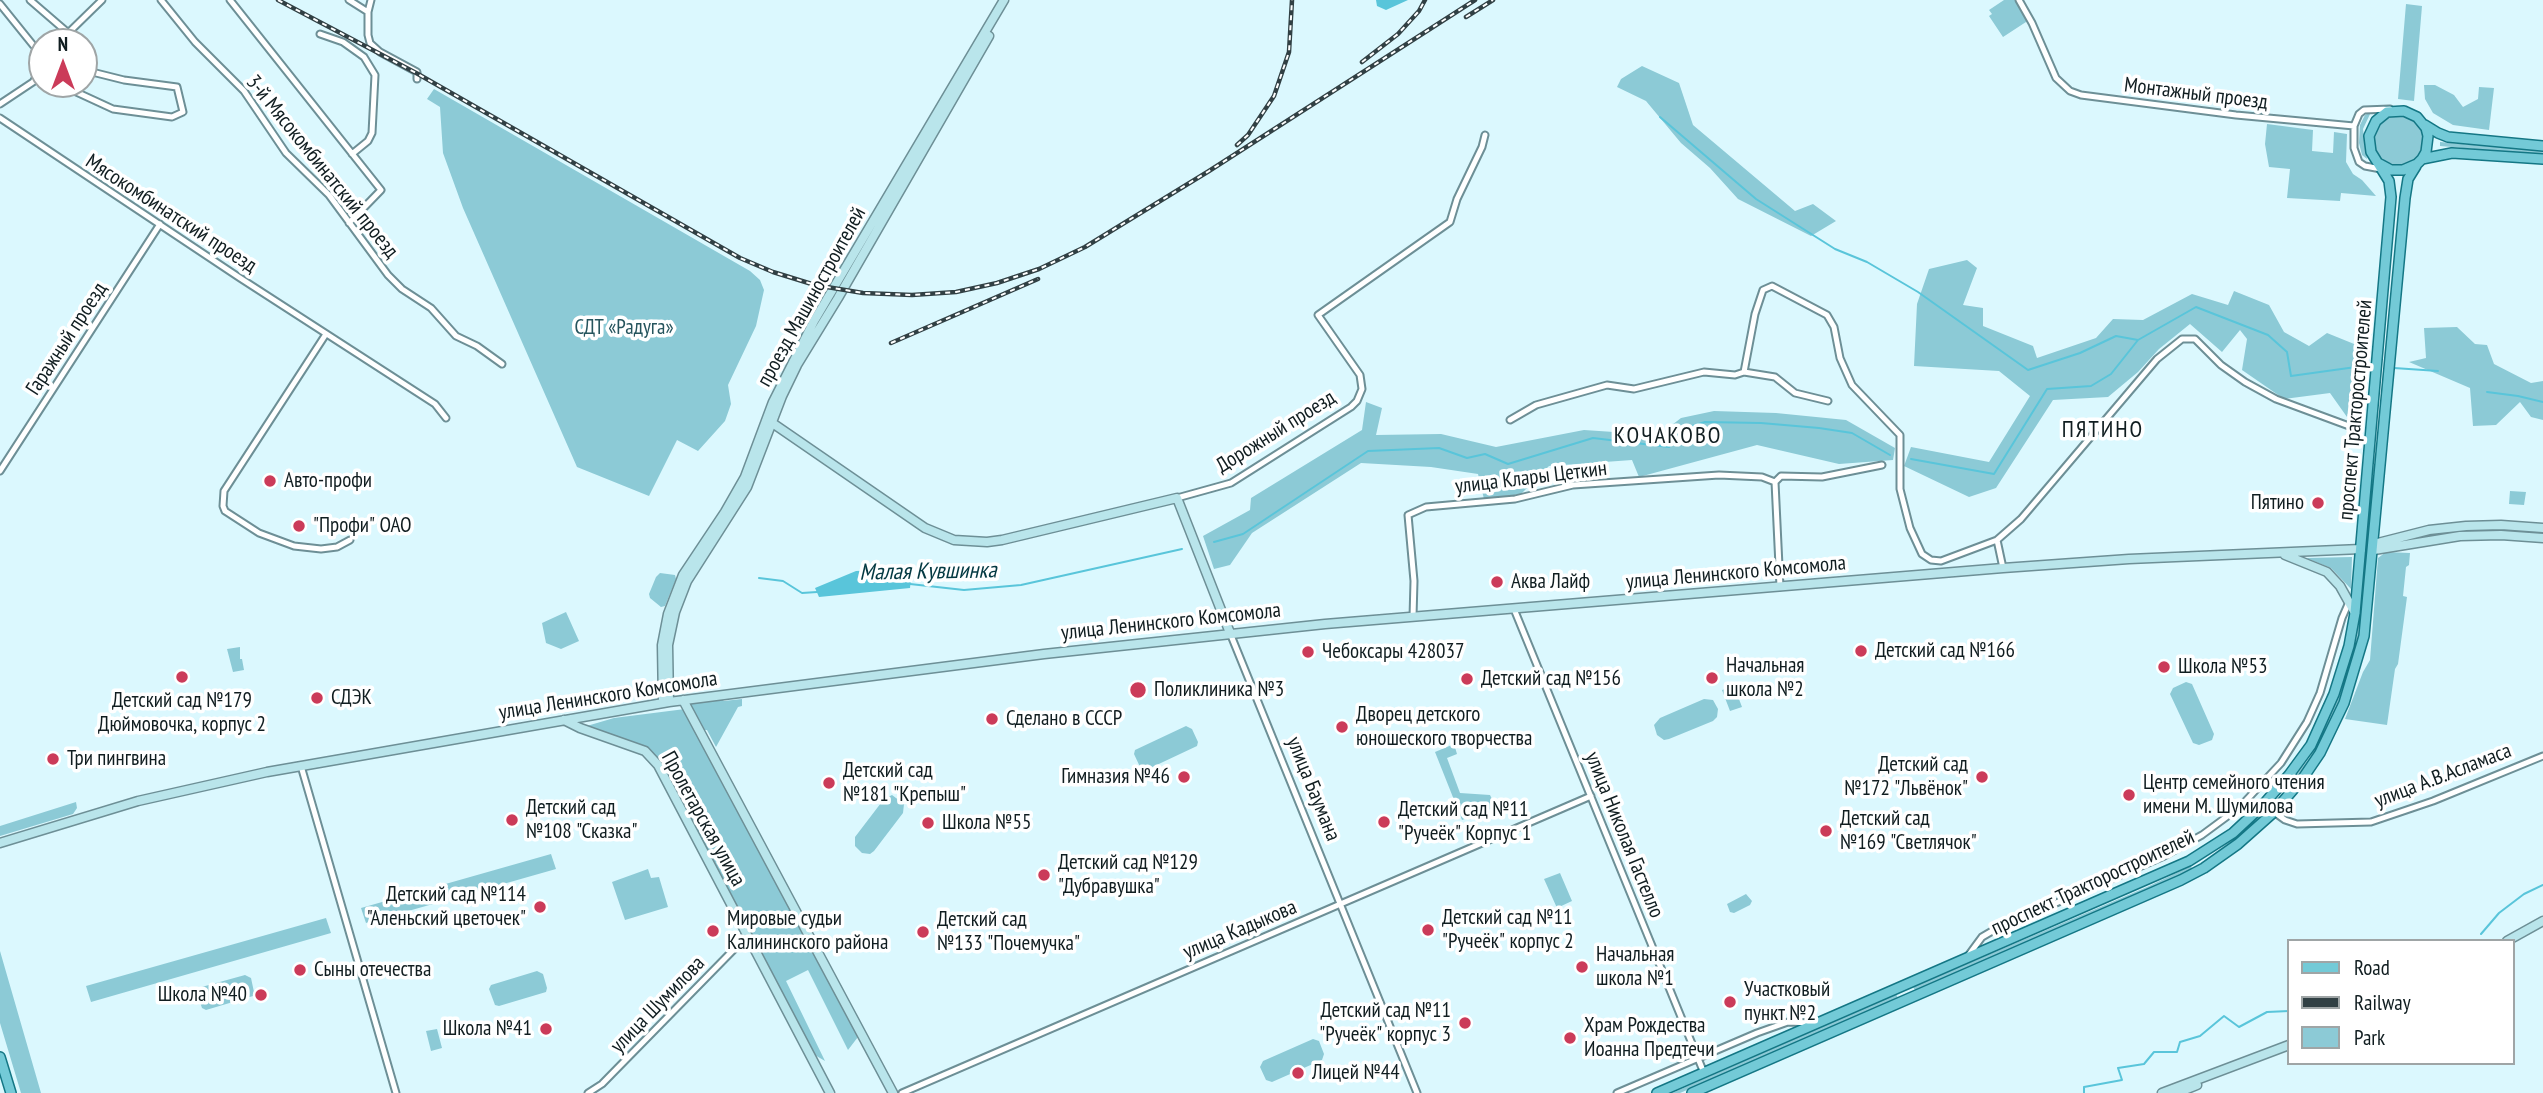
<!DOCTYPE html>
<html>
<head>
<meta charset="utf-8">
<style>
  body { margin:0 }
  #map { position:relative; width:2543px; height:1093px; overflow:hidden; background:#dbf8fe; font-family:"PT Sans Narrow",sans-serif }
  canvas { display:block }
  .legend { position:absolute; left:2287px; top:939px; width:228px; height:126px; box-sizing:border-box; background:#fff; border:2px solid #9fa5a6; margin:0; padding:9px 12px; list-style:none; font-size:21px; color:#101d20 }
  .legend li { display:flex; align-items:center; gap:14px; height:35px }
  .legend b { width:35px; border:2px solid #9fa5a6 }
  .north { position:absolute; left:28px; top:28px; width:70px; height:70px; box-sizing:border-box; background:#fff; border:2px solid #9fa5a6; border-radius:50%; rotate:0deg; font-size:19px; font-weight:700; line-height:28px; text-align:center; color:#101d20 }
  .north::after { content:''; display:block; margin:auto; width:24px; height:32px; background:#cb3b59; clip-path:polygon(50% 0,100% 100%,50% 72%,0 100%) }
</style>
</head>
<body>
<div id="map">
<canvas width="2543" height="1093"></canvas>
<ul class="legend">
<li><b style="height:9px;background:#73cad7"></b>Road</li>
<li><b style="height:9px;background:#314044"></b>Railway</li>
<li><b style="height:19px;background:#8ccad6"></b>Park</li>
</ul>
<div class="north">N</div>
</div>
<script>
const ctx = document.querySelector('canvas').getContext('2d');
ctx.lineJoin = 'round';
function fill(path, color) { ctx.fillStyle = color; ctx.fill(path, 'evenodd'); }
const shape = rows => new Path2D(rows.map(r => 'M' + r).join(''));
function strokePath(path, color, width, dash) { ctx.strokeStyle = color; ctx.lineWidth = width; ctx.lineCap = dash ? 'butt' : 'round'; ctx.setLineDash(dash || []); ctx.stroke(path); }
function write(font, color, halo, rows, align = 'center') {
  ctx.font = font + ' "PT Sans Narrow",sans-serif'; ctx.lineWidth = 7; ctx.setLineDash([]); ctx.textBaseline = 'middle'; ctx.strokeStyle = halo; ctx.fillStyle = color; for (const [text, x, y, turn = 0] of rows) {
    ctx.save(); ctx.translate(x, y); ctx.rotate((+turn || 0) * Math.PI / 180); ctx.textAlign = isNaN(turn) ? turn : align; if (halo) ctx.strokeText(text, 0, 0); ctx.fillText(text, 0, 0); ctx.restore();
  }
}
fill(shape([
  [2004,0,2016,0,2027,17,2026,22,2003,37,1989,16,1992,14,1989,10],
  [2406,4,2422,6,2414,101,2398,99],
  [1642,66,1679,83,1693,125,1795,211,1813,204,1836,221,1811,236,1738,199,1710,168,1681,143,1646,101,1617,87,1621,79],
  [2424,85,2435,85,2454,95,2463,107,2478,99,2479,87,2494,88,2489,130,2453,125,2433,113,2425,99],
  [434,89,750,271,760,280,764,290,756,326,728,385,731,404,725,421,698,451,677,440,649,496,577,467,463,208,443,153,440,107,427,99],
  [2371,112,2363,129,2367,159,2362,155,2359,143,2360,125,2365,115],
  '2374 140a25 25 0 1 1 50 0a25 25 0 1 1-50 0Z',
  [2267,124,2313,130,2312,151,2333,153,2334,132,2347,134,2346,162,2353,174,2362,180,2376,196,2341,193,2340,201,2287,198,2290,169,2269,167,2265,144],
  [2440,142,2543,151,2543,155,2440,146],
  [1967,260,1977,268,1963,305,1983,308,1983,326,2033,346,2037,358,2096,338,2113,319,2143,320,2192,294,2228,305,2234,291,2269,305,2284,332,2309,346,2327,333,2364,348,2362,400,2347,417,2330,393,2284,399,2242,370,2247,339,2240,330,2222,352,2190,324,2159,349,2138,372,2108,397,2053,400,1996,488,1969,497,1904,466,1911,447,1989,462,2030,396,1999,371,1914,366,1917,304,1929,269],
  [2457,327,2475,344,2487,345,2494,364,2531,383,2543,381,2543,420,2531,417,2520,402,2496,425,2473,426,2470,388,2409,362,2426,358,2424,328],
  [1366,402,1382,408,1376,435,1441,434,1496,447,1584,430,1659,435,1681,418,1714,411,1776,413,1846,420,1895,448,1893,460,1839,464,1757,445,1639,477,1632,460,1549,466,1521,494,1484,499,1478,474,1431,467,1361,463,1252,533,1230,565,1214,569,1203,536,1250,510,1251,498,1362,430],
  [2510,491,2526,492,2524,505,2509,504],
  [2386,552,2410,553,2409,565,2406,567,2403,596,2407,597,2398,664,2395,669,2387,725,2345,719,2363,672,2370,660,2378,558],
  [2352,557,2351,589,2331,568,2306,558],
  [660,573,675,575,676,579,665,606,661,607,650,598,649,594,656,577],
  [566,612,579,641,561,649,546,643,542,623],
  [2359,619,2361,619,2359,635,2349,674,2331,721,2311,758,2274,806,2254,825,2234,842,2197,866,2253,824,2273,805,2310,757,2339,697,2354,652],
  [240,647,240,659,242,659,244,670,233,672,227,649],
  [2186,682,2192,684,2214,734,2212,740,2199,745,2193,743,2170,694,2173,688],
  [1734,686,1742,707,1730,711,1722,690],
  [720,698,724,701,742,699,742,706,738,707,716,747,707,730,703,730,688,704,690,701],
  [1704,699,1713,700,1718,709,1717,717,1713,721,1669,739,1664,740,1657,735,1654,725,1660,718],
  [685,709,861,1033,848,1050,808,970,786,981,825,1061,808,1051,652,757,580,728,614,718],
  [1186,726,1192,729,1198,742,1197,746,1146,770,1141,769,1134,754,1135,750],
  [1454,744,1457,754,1447,758,1460,793,1490,795,1496,807,1462,820,1435,752],
  [892,795,904,804,903,813,874,851,870,854,862,853,855,846,855,837,884,799],
  [76,802,77,808,73,814,0,836,0,826],
  [551,854,556,869,366,923,361,908],
  [2191,866,2192,869,2149,890,1915,990,1913,987,2147,887],
  [648,869,651,878,659,877,668,907,625,920,612,882],
  [1560,873,1572,901,1557,908,1544,879],
  [1746,894,1752,901,1750,905,1734,913,1730,912,1727,904],
  [326,918,331,933,91,1002,86,986],
  [0,951,41,1093,21,1093,0,1023],
  [537,971,543,974,547,988,546,992,499,1006,495,1005,489,989,491,985],
  [245,975,251,978,254,992,253,996,206,1010,202,1008,197,993,198,988],
  [1896,994,1898,998,1680,1093,1672,1093],
  [437,1029,442,1048,431,1051,426,1031],
  [1313,1039,1319,1041,1324,1054,1322,1060,1272,1082,1266,1080,1260,1067,1263,1061]
]), '#8ccad6');
fill(shape([
  [1376,0,1408,0,1386,10,1377,6],
  [895,569,911,579,910,588,819,597,815,588,856,571]
]), '#59c5da');
strokePath(shape([
  [1660,117,1756,199,1835,249,1867,262,1918,292,2028,370,2080,353,2116,336,2138,340],
  [2394,368,2438,371],
  [2487,392,2518,396,2543,402],
  [1911,459,1994,474,2047,389,2091,386,2111,374,2138,340,2196,307,2268,335,2287,352,2291,376,2363,366,2374,366],
  [1214,542,1243,534,1368,451,1439,448,1467,458,1485,454,1508,464,1593,438,1669,447,1686,428,1705,422,1761,423,1819,428,1852,433,1890,455],
  [759,578,783,581,802,593,817,592],
  [910,584,964,590,1021,585,1182,549],
  [2481,934,2499,913,2524,894,2543,885],
  [2084,1093,2084,1087,2122,1080,2118,1068,2144,1064,2154,1052,2177,1052,2180,1042,2200,1036,2224,1016,2239,1027,2267,1012,2289,1011]
]), '#59c5da', 2);
const street = shape([
  [30,0,67,32],
  [161,0,195,42,244,91,286,153,329,195,388,275,402,289,431,308,456,336,477,346,502,364],
  [230,0,381,190,349,223],
  [349,0,368,12],
  [371,0,368,12,368,35,370,43,380,52,417,72,417,79],
  [2019,0,2032,23,2056,78,2070,91,2081,95,2236,115,2354,126],
  [0,4,33,45,42,52],
  [320,34,343,42,364,57,375,75,372,133,368,141,352,154],
  [59,42,102,0],
  [64,84,74,91,113,109,172,117,183,112,177,87,124,80,84,70],
  [0,104,33,82,42,68],
  [0,118,240,278,435,404,446,418],
  [2381,169,2365,166,2359,162,2354,148,2354,126,2359,114,2364,110,2390,109],
  [326,334,224,491,223,506,225,511,259,533,294,546,321,549,337,547,350,540],
  [1744,372,1755,314,1763,290,1772,286,1827,315,1834,327,1840,358,1852,385,1900,435,1900,489,1910,528,1922,554,1931,560,1941,561,1997,540],
  [1510,420,1536,405,1607,385,1634,389,1704,372,1735,375,1744,372,1775,377,1795,393,1828,401],
  [0,471,160,224],
  [1775,482,1781,476,1822,477,1882,465],
  [1775,482,1780,587],
  [1177,498,1231,483,1351,407,1357,401,1362,389,1360,375,1318,315,1450,222,1457,199,1482,147,1485,135],
  [2003,568,1997,540,2021,519,2157,359,2182,339,2195,339,2221,365,2245,382,2276,399,2349,426],
  [1514,609,1704,1073],
  [1413,617,1414,581,1408,515,1426,507,1515,499,1573,485,1719,475,1762,477,1775,482],
  [1230,633,1417,1093],
  [301,766,396,1093],
  [2274,812,2285,820,2297,824,2371,822,2433,801,2543,756],
  [1968,956,1982,937,1994,930,2164,856,2202,835,2240,807,2281,763,2307,722,2320,693,2342,618,2349,602],
  [588,1093,602,1084,747,936],
  [902,1093,1591,796],
  [1617,1093,1757,1033,1788,1022,1812,1023]
]);
const secondary = shape([
  [768,420,925,528,954,540,987,542,1002,540,1177,498,1230,633],
  [2374,544,2429,530,2466,526,2501,525,2543,528],
  [2374,550,2460,536,2501,535,2543,538],
  [2285,555,2327,572,2340,586,2355,613],
  [683,700,893,1093],
  [669,702,668,645,675,612,687,581,747,487,782,396,797,365,838,298,989,36],
  [663,703,662,645,668,614,683,575,725,512,745,477,773,402,814,321,1004,0],
  [564,720,580,728,645,751,658,765,830,1093],
  [0,843,138,801,267,772,669,702,1044,654,1325,624,2003,568,2129,559,2361,549],
  [2507,941,2543,921],
  [2162,1093,2289,1045],
  [2177,1093,2197,1085]
]);
const primary = shape([
  [2425,125,2438,133,2448,137,2543,146],
  [2422,159,2452,153,2543,159],
  [0,1057,11,1093],
  [1657,1093,2189,861,2233,833,2263,805,2289,775,2311,745,2334,694,2349,646,2355,613,2391,197,2389,181,2371,152,2369,136,2376,121,2387,112,2404,111,2417,117,2426,128,2428,136,2426,152,2422,159,2417,164,2403,170,2391,170,2378,163],
  [1692,1093,2181,880,2204,868,2238,844,2274,812,2303,778,2320,753,2344,703,2364,636,2405,198,2408,179,2416,166]
]);
strokePath(street, '#6d8f96', 9);
strokePath(secondary, '#6d8f96', 11);
strokePath(primary, '#147785', 12);
strokePath(street, '#fff', 5);
strokePath(secondary, '#b9e5eb', 8);
strokePath(primary, '#73cad7', 9);
const rail = shape([
  [278,0,418,74,740,258,773,272,815,285,863,293,912,295,956,292,997,283,1039,269,1085,247,1209,171,1475,0],
  [1466,17,1493,0],
  [1362,62,1398,34,1419,11,1425,0],
  [1237,145,1248,135,1274,96,1289,52,1292,0],
  [891,343,1038,279]
]);
strokePath(rail, '#314044', 4.5);
strokePath(rail, '#fff', 2, [5]);
for (const [x, y, r, color] of [
  [270,481,7,"#cb3b59"],
  [2318,503,7,"#cb3b59"],
  [299,526,7,"#cb3b59"],
  [1497,582,7,"#cb3b59"],
  [1861,651,7,"#cb3b59"],
  [1308,652,7,"#cb3b59"],
  [2164,667,7,"#cb3b59"],
  [182,677,7,"#cb3b59"],
  [1712,678,7,"#cb3b59"],
  [1467,679,7,"#cb3b59"],
  [1138,690,9,"#cb3b59"],
  [317,698,7,"#cb3b59"],
  [992,719,7,"#cb3b59"],
  [1342,727,7,"#cb3b59"],
  [53,759,7,"#cb3b59"],
  [1184,777,7,"#cb3b59"],
  [1982,777,7,"#cb3b59"],
  [829,783,7,"#cb3b59"],
  [2129,795,7,"#cb3b59"],
  [512,820,7,"#cb3b59"],
  [1384,822,7,"#cb3b59"],
  [928,823,7,"#cb3b59"],
  [1826,831,7,"#cb3b59"],
  [1044,875,7,"#cb3b59"],
  [540,907,7,"#cb3b59"],
  [1428,930,7,"#cb3b59"],
  [713,931,7,"#cb3b59"],
  [923,932,7,"#cb3b59"],
  [1582,967,7,"#cb3b59"],
  [300,970,7,"#cb3b59"],
  [261,995,7,"#cb3b59"],
  [1730,1002,7,"#cb3b59"],
  [1465,1023,7,"#cb3b59"],
  [546,1029,7,"#cb3b59"],
  [1570,1038,7,"#cb3b59"],
  [1298,1073,7,"#cb3b59"]
]) { const dot = new Path2D(); dot.arc(x, y, r, 0, 2 * Math.PI); ctx.fillStyle = color; ctx.fill(dot); strokePath(dot, '#fff', 2.5); }
write('21px', '#101d20', '#fff', [
  ["Монтажный проезд",2196,94,7],
  ["3-й Мясокомбинатский проезд",322,167,51],
  ["Мясокомбинатский проезд",171,214,33],
  ["проезд Машиностроителей",812,297,-61],
  ["Гаражный проезд",67,339,-57],
  ["проспект Тракторостроителей",2356,410,-85],
  ["Дорожный проезд",1276,432,-32],
  ["улица Клары Цеткин",1531,478,-7],
  ["улица Ленинского Комсомола",1736,573,-5],
  ["улица Ленинского Комсомола",1171,622,-6],
  ["улица Ленинского Комсомола",608,696,-9],
  ["улица А.В.Асламаса",2443,776,-21],
  ["улица Баумана",1313,789,68],
  ["Пролетарская улица",703,819,61],
  ["улица Николая Гастелло",1624,835,68],
  ["проспект Тракторостроителей",2093,883,-25],
  ["улица Кадыкова",1240,930,-23],
  ["улица Шумилова",658,1005,-46]
]);
write('21px', '#25545d', '#fff', [
  ["СДТ «Радуга»",624,328]
]);
write('21px', '#101d20', '#fff', [
  ["Авто-профи",284,481],
  ["Пятино",2304,503,"right"],
  ["\"Профи\" ОАО",313,526],
  ["Аква Лайф",1511,582],
  ["Детский сад №166",1875,651],
  ["Чебоксары 428037",1322,652],
  ["Начальная",1726,666],
  ["школа №2",1726,690],
  ["Школа №53",2178,667],
  ["Детский сад №156",1481,679],
  ["Поликлиника №3",1154,690],
  ["СДЭК",331,698],
  ["Детский сад №179",182,701,"center"],
  ["Дюймовочка, корпус 2",182,725,"center"],
  ["Дворец детского",1356,715],
  ["юношеского творчества",1356,739],
  ["Сделано в СССР",1006,719],
  ["Три пингвина",67,759],
  ["Детский сад",1968,765,"right"],
  ["№172 \"Львёнок\"",1968,789,"right"],
  ["Детский сад",843,771],
  ["№181 \"Крепыш\"",843,795],
  ["Гимназия №46",1170,777,"right"],
  ["Центр семейного чтения",2143,783],
  ["имени М. Шумилова",2143,807],
  ["Детский сад",526,808],
  ["№108 \"Сказка\"",526,832],
  ["Детский сад №11",1398,810],
  ["\"Ручеёк\" Корпус 1",1398,834],
  ["Детский сад",1840,819],
  ["№169 \"Светлячок\"",1840,843],
  ["Школа №55",942,823],
  ["Детский сад №129",1058,863],
  ["\"Дубравушка\"",1058,887],
  ["Детский сад №114",526,895,"right"],
  ["\"Аленьский цветочек\"",526,919,"right"],
  ["Детский сад №11",1442,918],
  ["\"Ручеёк\" корпус 2",1442,942],
  ["Мировые судьи",727,919],
  ["Калининского района",727,943],
  ["Детский сад",937,920],
  ["№133 \"Почемучка\"",937,944],
  ["Начальная",1596,955],
  ["школа №1",1596,979],
  ["Сыны отечества",314,970],
  ["Участковый",1744,990],
  ["пункт №2",1744,1014],
  ["Школа №40",247,995,"right"],
  ["Детский сад №11",1451,1011,"right"],
  ["\"Ручеёк\" корпус 3",1451,1035,"right"],
  ["Храм Рождества",1584,1026],
  ["Иоанна Предтечи",1584,1050],
  ["Школа №41",532,1029,"right"],
  ["Лицей №44",1312,1073]
], 'left');
ctx.letterSpacing = '2px';
write('23px', '#101d20', '#fff', [
  ["ПЯТИНО",2103,430],
  ["КОЧАКОВО",1668,436]
]);
ctx.letterSpacing = '0px';
write('italic 23px', '#043942', '#fff', [
  ["Малая Кувшинка",928,572,-1]
]);
</script>
</body>
</html>
